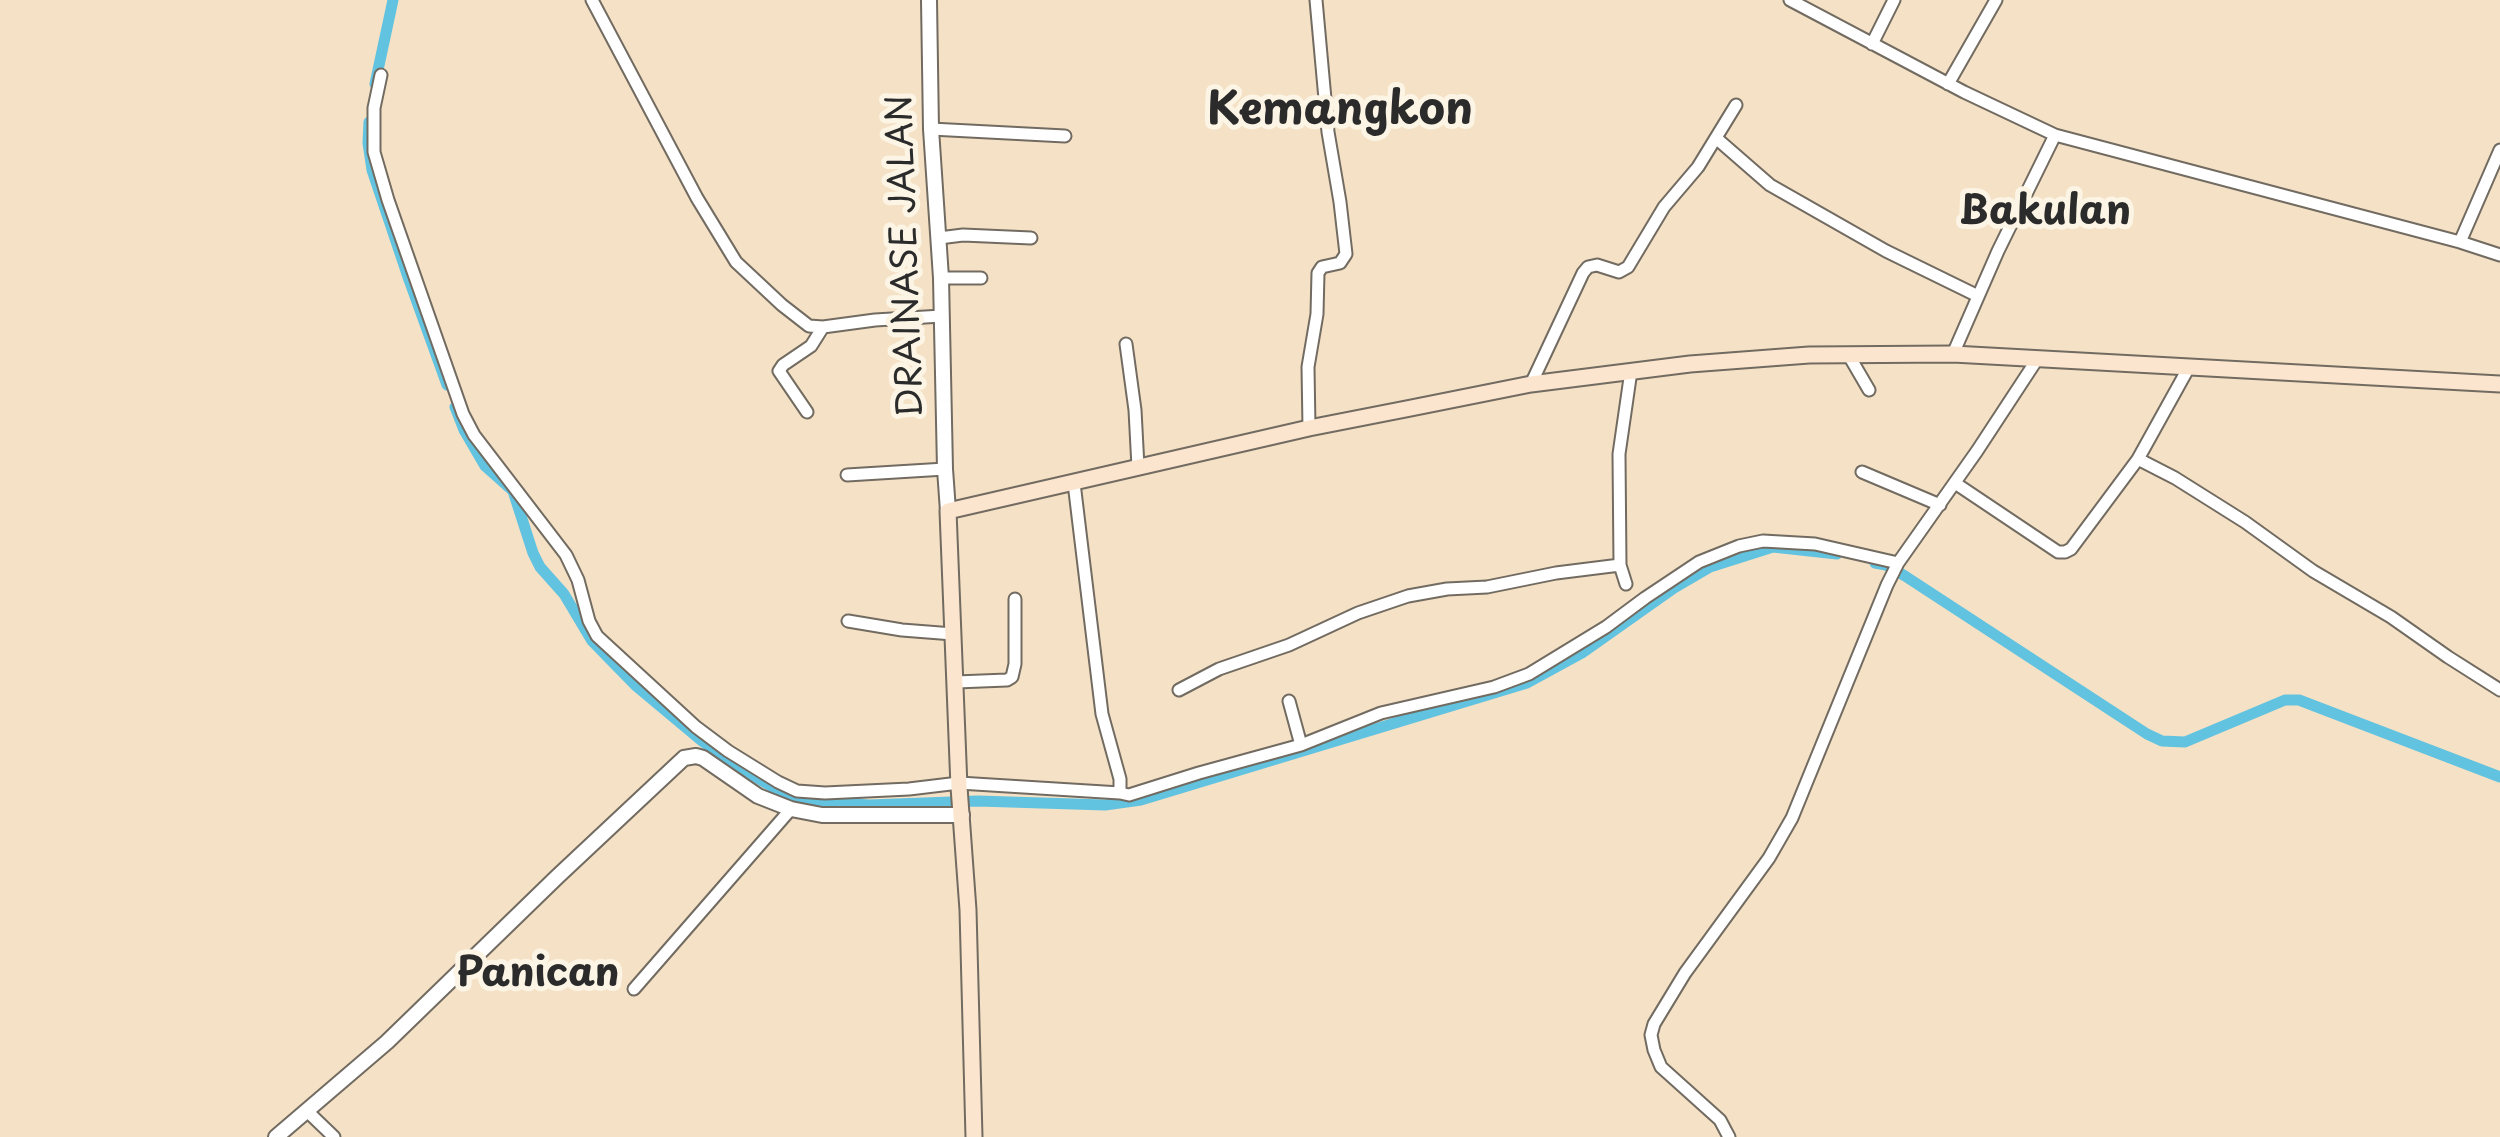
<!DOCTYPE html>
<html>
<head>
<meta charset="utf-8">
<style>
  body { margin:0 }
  canvas { display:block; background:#f5e1c5 }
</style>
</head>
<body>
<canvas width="2500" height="1137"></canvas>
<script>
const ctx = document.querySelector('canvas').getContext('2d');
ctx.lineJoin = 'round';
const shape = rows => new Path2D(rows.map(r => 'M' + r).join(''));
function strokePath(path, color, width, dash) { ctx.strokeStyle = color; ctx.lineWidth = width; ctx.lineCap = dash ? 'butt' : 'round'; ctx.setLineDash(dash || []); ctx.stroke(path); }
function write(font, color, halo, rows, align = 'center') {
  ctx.font = font + ' "Playpen Sans",sans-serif'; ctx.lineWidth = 10; ctx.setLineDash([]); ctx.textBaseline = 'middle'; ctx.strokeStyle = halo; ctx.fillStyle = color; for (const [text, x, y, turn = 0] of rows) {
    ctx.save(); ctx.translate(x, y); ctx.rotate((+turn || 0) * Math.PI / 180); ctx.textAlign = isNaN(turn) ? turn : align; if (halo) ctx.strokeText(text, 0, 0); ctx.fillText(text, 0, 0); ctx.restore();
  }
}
strokePath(shape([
  [375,84,393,0],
  [369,122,368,143,372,170,408,277,447,385],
  [455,407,464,430,485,466,513,491,533,553,540,567,564,594,592,641,635,685,702,741,739,767,786,795,814,801,869,805,978,801,1105,805,1141,800,1527,683,1582,653,1674,588,1710,567,1773,547,1837,554],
  [1875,563,1886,565,1905,576,2147,734,2162,741,2185,742,2285,700,2299,700,2500,777]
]), '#62c3e0', 11);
const minor = shape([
  [592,0,697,198,736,262,782,305,809,326,823,327,875,320,942,316],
  [1790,0,1964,92,2055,135],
  [1872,44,1894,0],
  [381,75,374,108,374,152,388,200,463,414,474,435,566,555,578,580,589,621,597,636,696,727,728,751,778,782,797,791,825,793,909,789,959,783,1120,793,1120,779,1102,714,1074,483],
  [1948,84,1996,0],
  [931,129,1065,136],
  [1716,138,1770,185,1886,251,1978,296],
  [939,238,963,235,1031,238],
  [2460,242,2500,150],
  [941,278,981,278],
  [1126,344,1135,410,1138,467],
  [1848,354,1869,390],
  [1953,354,1998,251,2055,135,2460,242,2500,255],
  [2189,367,2138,459,2175,478,2245,522,2313,571,2391,617,2448,657,2500,690],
  [1531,384,1583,273,1588,267,1597,265,1619,272,1628,267,1664,207,1698,167,1736,105],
  [807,412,779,371,783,365,811,346,823,327],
  [1309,428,1308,367,1317,314,1318,273,1322,267,1340,263,1346,254,1340,202,1328,132,1316,0],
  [1862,472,1940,505],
  [847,475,945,469],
  [1955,483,2058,552,2065,552,2071,549,2138,459],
  [1626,584,1620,565,1619,454,1631,371],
  [848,621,902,630,953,634],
  [956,682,1007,680,1012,677,1015,664,1015,599],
  [1179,690,1219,669,1289,645,1358,613,1408,596,1447,589,1487,587,1556,573,1620,565],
  [1289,701,1301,745],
  [1120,793,1129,795,1199,773,1301,745,1381,713,1494,687,1529,674,1606,627,1645,598,1699,562,1739,546,1763,541,1815,544,1898,563],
  [634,989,791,809],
  [307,1111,334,1137],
  [1729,1137,1720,1120,1661,1067,1654,1050,1651,1035,1654,1024,1685,973,1769,858,1792,818,1887,585,1898,563,1977,451,2038,358]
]);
const tertiary = shape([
  [929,0,931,129,941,278,945,469,948,511],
  [276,1137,387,1042,557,877,684,758,696,756,703,758,758,796,791,809,822,815,962,815]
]);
const secondary = shape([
  [974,1137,968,910,959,787,948,511,1309,428,1411,408,1531,384,1690,364,1809,355,1953,354,2500,384]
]);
strokePath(minor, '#726b61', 15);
strokePath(tertiary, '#726b61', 18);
strokePath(secondary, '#726b61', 19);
strokePath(minor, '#fff', 11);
strokePath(tertiary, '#fff', 14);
strokePath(secondary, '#fce5cf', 15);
write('35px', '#2b2b2b', '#fcf5e5', [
  ["DRAINASE JALAN",907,256,-92]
]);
write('bold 40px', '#2b2b2b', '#fcf5e5', [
  ["Bakulan",2045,213],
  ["Panican",538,975]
]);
write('bold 45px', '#2b2b2b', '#fcf5e5', [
  ["Kemangkon",1340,112]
]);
</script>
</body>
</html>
